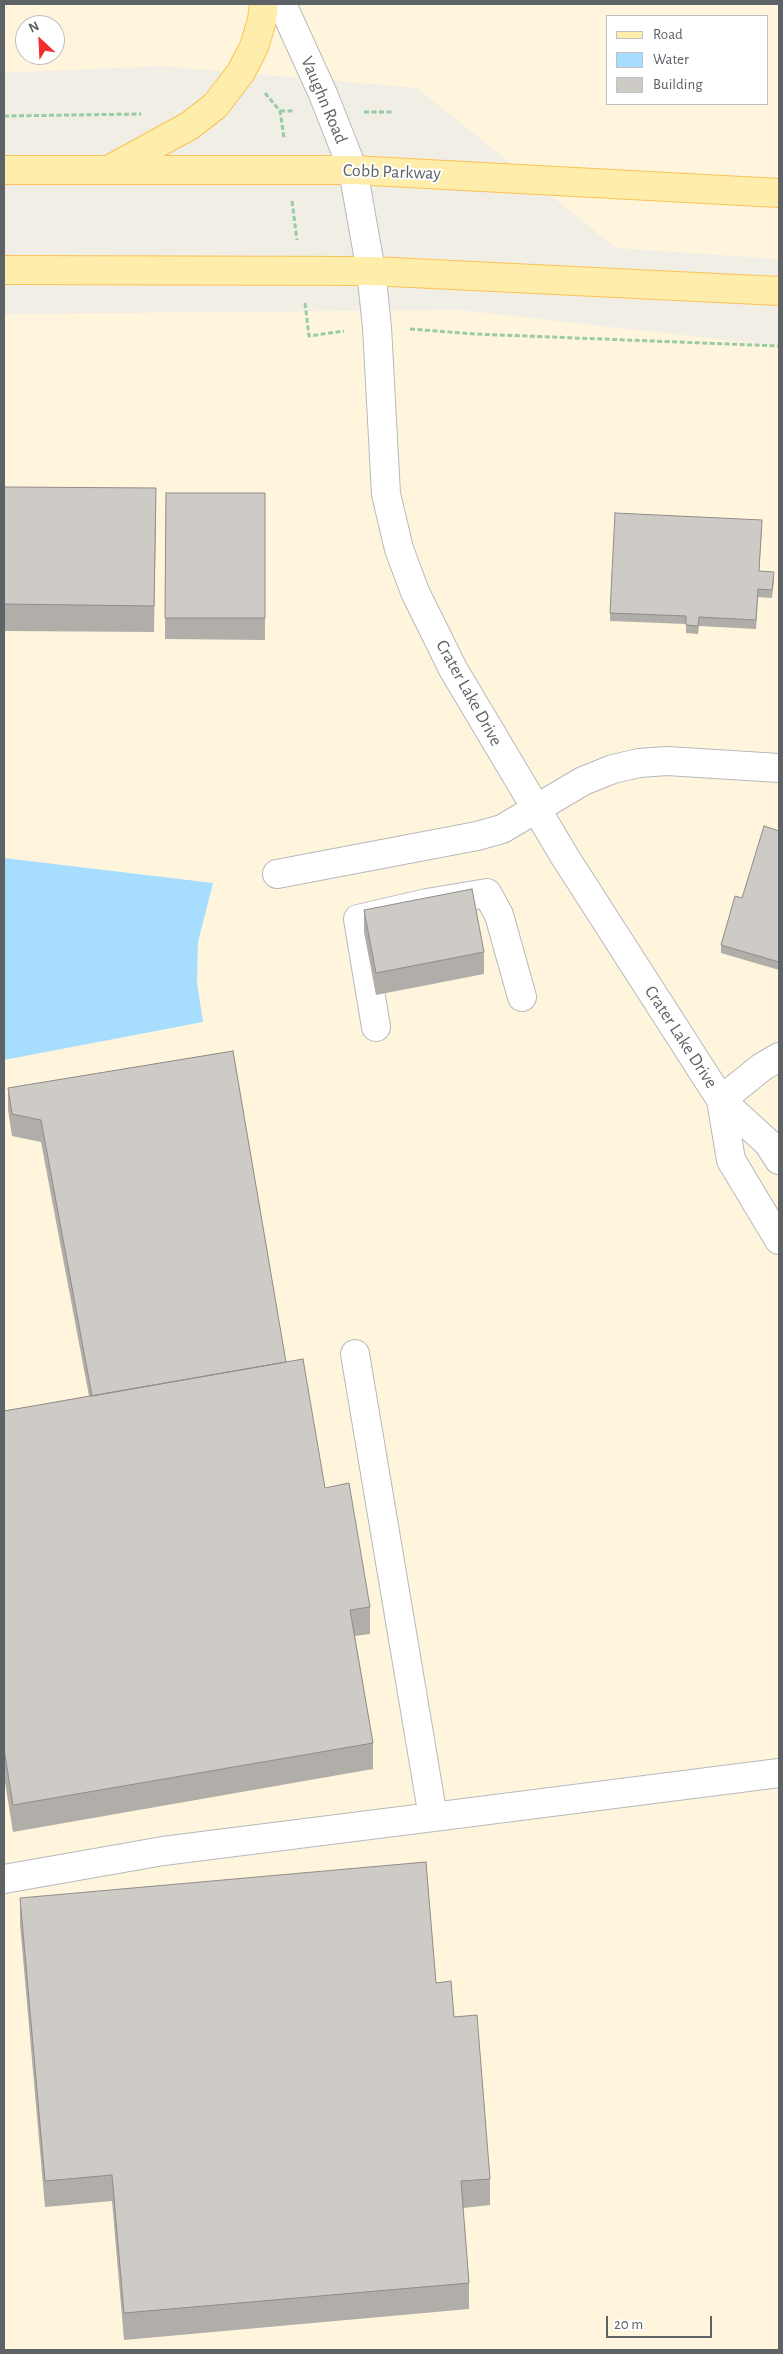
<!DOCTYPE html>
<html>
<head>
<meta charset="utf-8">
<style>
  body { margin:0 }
  #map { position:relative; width:783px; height:2354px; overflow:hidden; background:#f1eee6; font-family:"Alegreya Sans",sans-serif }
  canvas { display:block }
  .frame { position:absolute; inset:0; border:5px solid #5d6267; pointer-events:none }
  .legend { position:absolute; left:606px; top:15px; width:162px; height:90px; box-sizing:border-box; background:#fff; border:1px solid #bec0c2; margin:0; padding:6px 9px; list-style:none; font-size:15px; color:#5d6267 }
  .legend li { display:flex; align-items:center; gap:10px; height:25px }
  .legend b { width:25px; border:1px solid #bec0c2 }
  .north { position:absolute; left:15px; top:15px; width:50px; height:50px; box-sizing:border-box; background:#fff; border:1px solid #bec0c2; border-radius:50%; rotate:335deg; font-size:14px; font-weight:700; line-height:20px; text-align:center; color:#5d6267 }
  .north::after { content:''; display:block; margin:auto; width:18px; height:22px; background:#f42d28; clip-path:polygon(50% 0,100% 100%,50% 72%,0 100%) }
  .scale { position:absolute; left:606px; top:2316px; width:106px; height:22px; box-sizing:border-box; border:2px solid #5d6267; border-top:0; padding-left:6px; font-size:15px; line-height:18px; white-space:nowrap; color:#5d6267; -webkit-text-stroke:4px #fff; paint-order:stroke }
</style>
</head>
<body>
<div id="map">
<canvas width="783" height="2354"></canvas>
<div class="frame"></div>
<ul class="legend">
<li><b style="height:6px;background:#ffedac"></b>Road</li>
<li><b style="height:14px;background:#a7deff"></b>Water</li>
<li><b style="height:14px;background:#cecac5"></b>Building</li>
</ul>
<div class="north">N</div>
<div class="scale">20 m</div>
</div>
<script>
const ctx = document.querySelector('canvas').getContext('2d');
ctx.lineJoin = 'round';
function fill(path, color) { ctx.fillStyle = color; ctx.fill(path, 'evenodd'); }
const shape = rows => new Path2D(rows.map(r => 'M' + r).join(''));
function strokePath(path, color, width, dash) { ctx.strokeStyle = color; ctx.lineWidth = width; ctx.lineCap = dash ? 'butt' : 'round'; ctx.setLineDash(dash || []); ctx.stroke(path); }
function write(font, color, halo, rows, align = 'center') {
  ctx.font = font + ' "Alegreya Sans",sans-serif'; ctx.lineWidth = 4; ctx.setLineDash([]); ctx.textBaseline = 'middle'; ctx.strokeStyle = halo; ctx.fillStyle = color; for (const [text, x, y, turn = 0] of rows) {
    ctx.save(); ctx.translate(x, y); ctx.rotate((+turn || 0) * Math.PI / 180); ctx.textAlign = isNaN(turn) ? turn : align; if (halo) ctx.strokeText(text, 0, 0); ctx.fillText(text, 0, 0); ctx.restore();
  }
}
fill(shape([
  [4,4,779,4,779,259,616,248,417,88,161,66,4,73],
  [607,16,767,16,767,104,607,104],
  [25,25,55,25,55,55,25,55],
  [459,310,779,346,779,2350,5,2350,4,314]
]), '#fff5dc');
fill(shape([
  [4,858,213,883,198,942,197,982,203,1022,4,1060]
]), '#a7deff');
const minor = shape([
  [282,4,323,94,353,170,371,271,377,327,386,494,399,549,415,592,453,669,565,857,721,1100,768,1143,779,1160],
  [277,874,477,836,502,829,583,781,613,769,639,763,667,761,779,768],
  [376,1027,358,919,427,903,487,893,499,915,522,997],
  [721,1100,731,1160,779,1240],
  [721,1100,762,1067,779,1057],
  [433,1817,779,1773],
  [4,1879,163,1851,433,1817,355,1354]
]);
const major = shape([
  [114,167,189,126,215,106,241,72,254,47,262,20,264,4],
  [4,170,353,170,779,193],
  [4,270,371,271,779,291]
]);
strokePath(minor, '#b6b9bd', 30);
strokePath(major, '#fac255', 30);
strokePath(shape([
  [265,93,280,111,284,138],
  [280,111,295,111],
  [364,112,393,112],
  [4,116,141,114],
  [292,201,297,240],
  [305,303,309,336,344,331],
  [410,329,475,334,779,346]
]), '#99cba5', 3, [5, 2.5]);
strokePath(minor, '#fff', 28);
strokePath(major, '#ffedac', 28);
fill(shape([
  [4,487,156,515,154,632,4,631],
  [166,493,265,493,265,640,165,639],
  [762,528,759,571,774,580,772,598,758,597,756,629,699,626,698,634,686,633,686,624,610,621,610,613],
  [779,831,779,970,721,953,721,945],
  [364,910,484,952,484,974,376,995,364,932],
  [233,1051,286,1362,325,1488,370,1607,370,1634,355,1636,373,1743,373,1769,13,1832,4,1776,4,1411,89,1396,41,1142,12,1136,8,1110,8,1088],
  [20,1898,436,1983,454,2017,490,2179,490,2205,463,2208,469,2283,469,2309,124,2340,112,2201,45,2207,20,1924]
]), '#b1aea9');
const building = shape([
  [4,487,156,488,154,606,4,604,4,487],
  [166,493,265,493,265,618,165,618,166,493],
  [615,513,762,520,759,571,774,572,772,590,758,589,756,620,699,617,698,626,686,625,686,616,610,613,615,513],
  [764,826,779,831,779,962,721,945,735,896,742,898,764,826],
  [472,889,484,952,376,973,364,910,472,889],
  [233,1051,286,1362,92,1396,41,1120,12,1114,8,1088,233,1051],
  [303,1359,325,1488,349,1483,370,1607,350,1610,373,1743,13,1805,4,1749,4,1411,303,1359],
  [426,1862,436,1983,451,1981,454,2017,477,2015,490,2179,461,2181,469,2283,124,2313,112,2175,45,2181,20,1898,426,1862]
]);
fill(building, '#cecac5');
strokePath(building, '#908d8a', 1);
write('18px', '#5d6267', '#fff', [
  ["Vaughn Road",324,100,67],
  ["Cobb Parkway",392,172,2],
  ["Crater Lake Drive",469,693,61],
  ["Crater Lake Drive",681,1037,57]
]);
</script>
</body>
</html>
